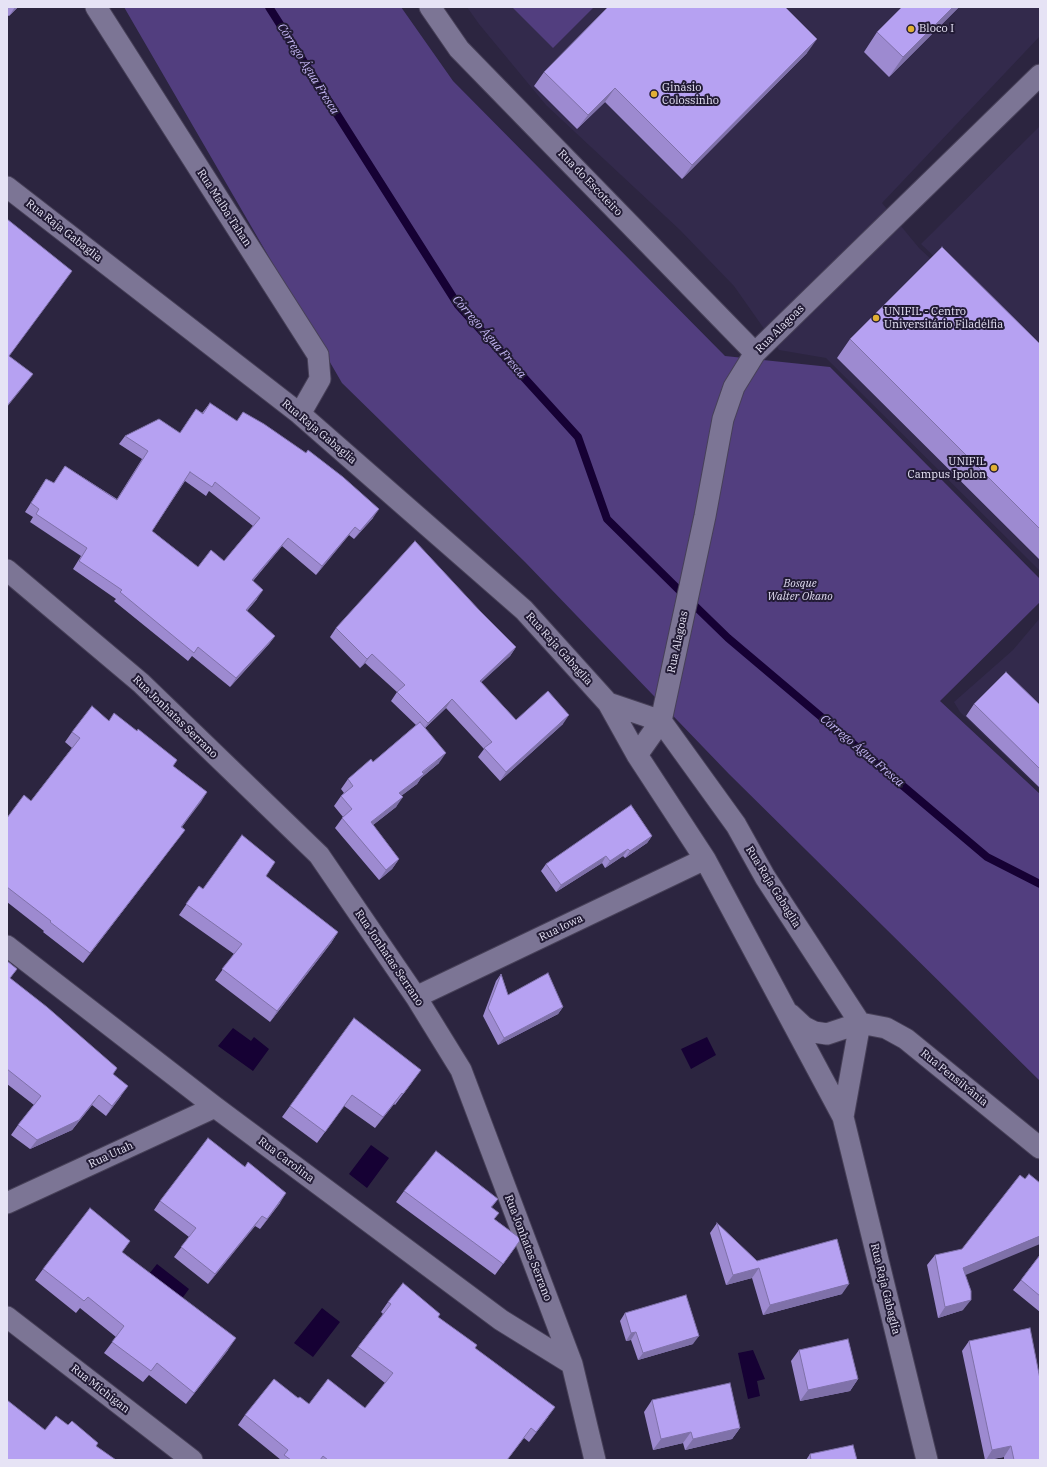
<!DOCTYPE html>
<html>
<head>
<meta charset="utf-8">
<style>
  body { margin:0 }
  #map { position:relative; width:1047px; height:1467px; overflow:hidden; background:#2c2540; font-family:"IBM Plex Serif",serif }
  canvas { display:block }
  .frame { position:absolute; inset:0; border:8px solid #e6e3f5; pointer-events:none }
</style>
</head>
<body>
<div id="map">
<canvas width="1047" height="1467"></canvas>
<div class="frame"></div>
</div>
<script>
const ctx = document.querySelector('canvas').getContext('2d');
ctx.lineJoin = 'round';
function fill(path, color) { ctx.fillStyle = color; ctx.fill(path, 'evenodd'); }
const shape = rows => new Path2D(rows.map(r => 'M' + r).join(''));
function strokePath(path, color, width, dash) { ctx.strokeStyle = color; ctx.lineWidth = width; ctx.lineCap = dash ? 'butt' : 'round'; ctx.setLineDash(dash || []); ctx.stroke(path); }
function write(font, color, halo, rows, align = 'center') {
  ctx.font = font + ' "IBM Plex Serif",serif'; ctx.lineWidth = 4; ctx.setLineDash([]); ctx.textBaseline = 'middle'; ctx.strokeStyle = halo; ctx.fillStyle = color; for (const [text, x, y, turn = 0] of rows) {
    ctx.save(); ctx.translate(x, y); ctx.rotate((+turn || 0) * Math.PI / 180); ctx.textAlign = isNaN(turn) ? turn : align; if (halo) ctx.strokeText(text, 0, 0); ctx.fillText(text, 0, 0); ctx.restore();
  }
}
fill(shape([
  [467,7,1040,7,1040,36,882,203,919,248,1040,360,1040,571,826,358,779,350,734,286,680,230,546,105,479,24],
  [1040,126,1040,358,921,244],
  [1040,618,1040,790,960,712,954,702,1013,650]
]), '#332a4c');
fill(shape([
  [124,7,401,7,453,81,725,356,830,367,1040,579,1040,602,940,701,1040,794,1040,1081,729,774,525,562,342,383],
  [512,7,594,7,553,48]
]), '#523e7f');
fill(shape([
  [233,1028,251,1041,254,1037,269,1049,253,1071,218,1046],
  [707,1037,716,1055,691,1069,681,1049],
  [371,1145,389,1158,367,1188,349,1174],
  [157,1264,189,1289,178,1304,145,1279],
  [322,1308,340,1322,313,1357,294,1343],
  [753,1350,765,1379,757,1381,760,1396,748,1399,738,1353]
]), '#160134');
strokePath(shape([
  [269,7,458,305,578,437,607,519,682,593],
  [693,604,728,638,987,857,1040,884]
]), '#160134', 8);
const minor = shape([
  [96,7,318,355,320,379,300,414],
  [430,7,459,49,755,353],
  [7,187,300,414,524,610,608,703,637,755,705,859,843,1117,927,1460],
  [7,570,141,683,319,855,416,997,461,1070,572,1364,595,1460],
  [608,703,661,721,736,825,765,877,860,1023,843,1117],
  [637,755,661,721,705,516,723,419,734,387,755,353,1040,75],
  [7,946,215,1107,501,1320,572,1364],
  [416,997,705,859],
  [790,1014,804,1027,814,1032,827,1034,860,1023,886,1028,906,1039,1040,1148],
  [7,1203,215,1107],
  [7,1317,192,1460]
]);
strokePath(minor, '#474058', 23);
strokePath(minor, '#7c7595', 21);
fill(shape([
  [7,7,18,7,9,16,7,15],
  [902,7,959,7,889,77,864,52,877,32],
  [807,53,682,179,605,102,577,129,534,86,544,72],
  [850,339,1040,344,1040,560,837,358],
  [210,403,373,518,354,539,349,535,316,575,282,546,253,581,257,599,247,611,275,636,269,644,230,687,192,656,188,661,114,601,116,599,73,569,81,556,30,522,33,517,25,512,46,479,54,483,65,466,117,499,142,459,119,444,125,436,180,433,196,409,202,413],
  [185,481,206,496,209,491,253,526,224,561,198,567,152,531],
  [480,611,516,647,510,656,481,682,516,720,563,724,500,781,478,757,484,749,446,708,425,728,439,763,421,778,417,784,402,795,396,807,373,825,399,859,392,869,379,880,335,828,343,817,334,806,341,796,344,793,341,789,348,779,373,762,416,725,391,701,397,692,365,663,360,668,330,637,336,628],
  [974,704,1040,705,1040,788,966,716],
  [109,721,137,731,177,760,173,766,207,792,182,827,185,830,178,839,83,963,43,932,44,931,7,902,7,818,31,801,72,748,65,742,72,732],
  [652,836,647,843,625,858,623,856,605,868,602,863,556,892,541,871,546,864],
  [266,876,338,932,331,943,270,1022,215,980,234,954,179,915,199,886,203,889],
  [7,961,17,969,10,978,117,1068,113,1074,121,1096,106,1116,92,1105,72,1130,30,1149,11,1135,18,1125,34,1105,7,1084],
  [501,974,508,995,563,1007,558,1014,498,1045,483,1016,496,981],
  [413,1081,395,1105,394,1104,375,1128,344,1106,317,1143,282,1117,290,1106],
  [404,1191,498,1199,492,1207,494,1219,521,1239,495,1275,396,1202],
  [160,1201,280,1203,260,1229,255,1226,208,1284,174,1257,189,1237,154,1210],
  [717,1223,757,1261,842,1294,763,1315,752,1278,726,1285,710,1233],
  [122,1252,228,1350,186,1404,149,1375,143,1382,104,1353,116,1337,80,1308,76,1313,35,1280,43,1269],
  [935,1255,965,1275,963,1310,938,1318,927,1265],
  [1040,1255,1040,1312,1013,1290,1021,1280],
  [388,1302,438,1317,475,1348,548,1417,529,1442,524,1438,507,1460,281,1460,238,1425,245,1415,298,1398,309,1404,365,1408,385,1383,351,1356,383,1314,381,1312],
  [625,1313,693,1344,638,1360,631,1340,626,1341,620,1321],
  [969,1341,1040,1460,1004,1460,1004,1457,988,1460,985,1460,962,1351],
  [799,1350,858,1379,850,1391,800,1401,791,1361],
  [652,1400,740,1428,732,1439,685,1450,683,1443,653,1450,644,1412],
  [810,1454,857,1460,806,1460]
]), '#9d8ad0');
fill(shape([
  [15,7,18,7,9,16],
  [953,7,959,7,889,77,903,57],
  [817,39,807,53,682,179,692,165],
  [615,88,605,102,577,129,588,115],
  [33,374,27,382,7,407,7,406],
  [379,509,373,518,354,539,360,531],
  [355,527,349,535,316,575,322,566],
  [288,538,282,546,246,589,252,580],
  [263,590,257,599,240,619,246,610],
  [275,636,269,644,230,687,236,678],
  [516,647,510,656,473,690,480,681],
  [372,654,365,663,360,668,367,659],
  [452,699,446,708,422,731,428,723],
  [569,715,563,724,500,781,506,772],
  [446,753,439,763,421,778,417,784,392,803,399,793],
  [207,792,201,802,174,837,181,827],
  [403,797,396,807,364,832,371,822],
  [185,830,178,839,83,963,90,953],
  [652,836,647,843,625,858,630,851],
  [628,849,623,856,605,868,610,861],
  [606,856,602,863,556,892,561,885],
  [399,859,392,869,379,880,386,870],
  [338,932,331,943,270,1022,277,1011],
  [563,1007,558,1014,498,1045,504,1038],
  [128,1086,121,1096,106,1116,112,1106],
  [402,1093,394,1104,375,1128,383,1117],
  [99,1095,92,1105,72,1130,30,1149,37,1140],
  [286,1193,280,1203,260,1229,267,1219],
  [262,1216,255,1226,208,1284,215,1274],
  [1040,1236,1040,1244,956,1279,963,1268],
  [759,1268,752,1278,726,1285,733,1275],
  [849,1284,842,1294,763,1315,770,1305],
  [971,1300,963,1310,938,1318,945,1307],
  [636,1332,631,1340,626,1341,631,1333],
  [699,1336,693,1344,638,1360,643,1353],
  [236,1338,228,1350,186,1404,194,1393],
  [858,1379,850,1391,800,1401,808,1390],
  [555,1407,548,1417,529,1442,536,1432],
  [740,1428,732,1439,685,1450,693,1439],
  [691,1432,683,1443,653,1450,661,1439],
  [1011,1446,1004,1457,986,1460,992,1450]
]), '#7f71a9');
const building = shape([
  [608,7,785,7,817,39,692,165,615,88,588,115,544,72,608,7],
  [902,7,953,7,903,57,877,32,902,7],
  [7,219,72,271,9,356,33,374,7,406,7,219],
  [942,247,1040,344,1040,529,850,339,942,247],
  [210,403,237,421,243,412,264,424,306,453,308,450,343,477,379,509,360,531,355,527,322,566,288,538,252,580,263,590,246,610,275,636,236,678,198,647,194,653,120,592,122,590,79,561,87,548,36,514,39,509,31,503,46,479,54,483,65,466,117,500,148,451,125,436,159,419,180,433,196,409,203,414,210,403],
  [190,472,212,487,215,482,260,518,224,561,211,550,198,567,152,531,190,472],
  [415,541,480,611,516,647,480,681,516,720,548,691,569,715,506,772,484,748,492,742,452,699,428,723,397,692,405,685,372,654,367,659,336,628,415,541],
  [1006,672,1040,705,1040,769,974,704,1006,672],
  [92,706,109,721,114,713,137,731,138,729,177,760,173,766,207,792,181,827,185,830,90,953,50,922,51,921,7,887,7,818,24,795,31,801,80,738,72,732,92,706],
  [420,722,446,753,422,772,424,774,399,793,403,797,371,822,399,859,386,870,342,818,352,809,341,796,353,786,348,779,371,759,373,762,420,722],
  [631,805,652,836,630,851,628,849,610,861,606,856,561,885,546,864,631,805],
  [242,835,275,862,266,876,338,932,277,1011,222,969,242,944,186,904,199,886,203,889,242,835],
  [7,961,17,969,10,978,47,1007,117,1068,113,1074,128,1086,112,1106,99,1095,79,1120,37,1140,18,1125,41,1096,7,1069,7,961],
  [548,973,563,1007,504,1038,488,1008,501,974,508,995,548,973],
  [354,1018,421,1070,403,1094,402,1093,383,1117,352,1095,325,1132,290,1106,354,1018],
  [208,1138,245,1167,248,1162,286,1193,267,1219,262,1216,215,1274,181,1247,196,1228,160,1201,208,1138],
  [436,1151,498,1199,491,1207,499,1213,494,1219,521,1239,503,1264,404,1191,436,1151],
  [1029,1174,1040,1183,1040,1236,963,1268,971,1291,971,1300,945,1307,935,1255,962,1249,1020,1175,1025,1179,1029,1174],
  [90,1208,130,1241,122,1252,236,1338,194,1393,157,1363,151,1371,112,1342,124,1326,88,1297,84,1301,43,1269,90,1208],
  [717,1223,757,1261,837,1239,849,1284,770,1305,759,1268,733,1275,717,1223],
  [1040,1255,1040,1296,1021,1280,1040,1255],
  [403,1283,440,1314,438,1317,477,1345,475,1348,555,1407,536,1432,531,1428,507,1460,328,1460,323,1456,320,1460,291,1460,284,1455,288,1450,245,1415,274,1379,298,1398,300,1397,309,1404,328,1379,365,1408,393,1373,358,1347,391,1304,388,1302,403,1283],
  [686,1295,699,1336,643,1353,636,1332,631,1333,625,1313,686,1295],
  [1030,1328,1040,1379,1040,1460,1014,1460,1011,1446,992,1450,969,1341,1030,1328],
  [848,1339,858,1379,808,1390,799,1350,848,1339],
  [730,1383,740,1428,693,1439,691,1432,661,1439,652,1400,730,1383],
  [7,1400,45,1430,56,1416,68,1425,72,1421,98,1443,96,1446,116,1460,7,1460,7,1400],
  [853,1445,857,1460,811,1460,810,1454,853,1445]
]);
fill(building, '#b6a1f2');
strokePath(building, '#7f71a9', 1);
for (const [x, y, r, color] of [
  [911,29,4,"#e1af34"],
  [654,94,4,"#e1af34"],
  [876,318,4,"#e1af34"],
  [994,468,4,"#e1af34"]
]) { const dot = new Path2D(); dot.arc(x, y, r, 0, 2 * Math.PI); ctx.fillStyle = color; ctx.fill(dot); strokePath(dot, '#221b35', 1.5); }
write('11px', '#e6e3f5', '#221b35', [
  ["Bloco I",919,29],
  ["Ginásio",662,88],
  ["Colossinho",662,101],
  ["UNIFIL - Centro",884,312],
  ["Universitário Filadélfia",884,325],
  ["UNIFIL",986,462,"right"],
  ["Campus Ipolon",986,475,"right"]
], 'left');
write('11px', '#e6e3f5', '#221b35', [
  ["Rua do Escoteiro",590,183,46],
  ["Rua Malba Tahan",224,208,57],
  ["Rua Raja Gabaglia",64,231,38],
  ["Rua Alagoas",780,329,-45],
  ["Rua Raja Gabaglia",319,432,40],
  ["Rua Alagoas",678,642,-78],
  ["Rua Raja Gabaglia",559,649,48],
  ["Rua Jonhatas Serrano",175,717,44],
  ["Rua Raja Gabaglia",773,887,58],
  ["Rua Iowa",561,928,-26],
  ["Rua Jonhatas Serrano",389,958,56],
  ["Rua Pensilvânia",954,1078,39],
  ["Rua Utah",111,1155,-25],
  ["Rua Carolina",286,1160,37],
  ["Rua Jonhatas Serrano",528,1248,69],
  ["Rua Raja Gabaglia",885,1289,76],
  ["Rua Michigan",100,1389,38]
]);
write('italic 11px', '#e0dcf1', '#221b35', [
  ["Bosque",800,584],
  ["Walter Okano",800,597]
]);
write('italic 12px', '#c6b8f6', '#221b35', [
  ["Córrego Água Fresca",308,69,58],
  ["Córrego Água Fresca",489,337,49],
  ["Córrego Água Fresca",862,751,40]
]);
</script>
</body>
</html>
